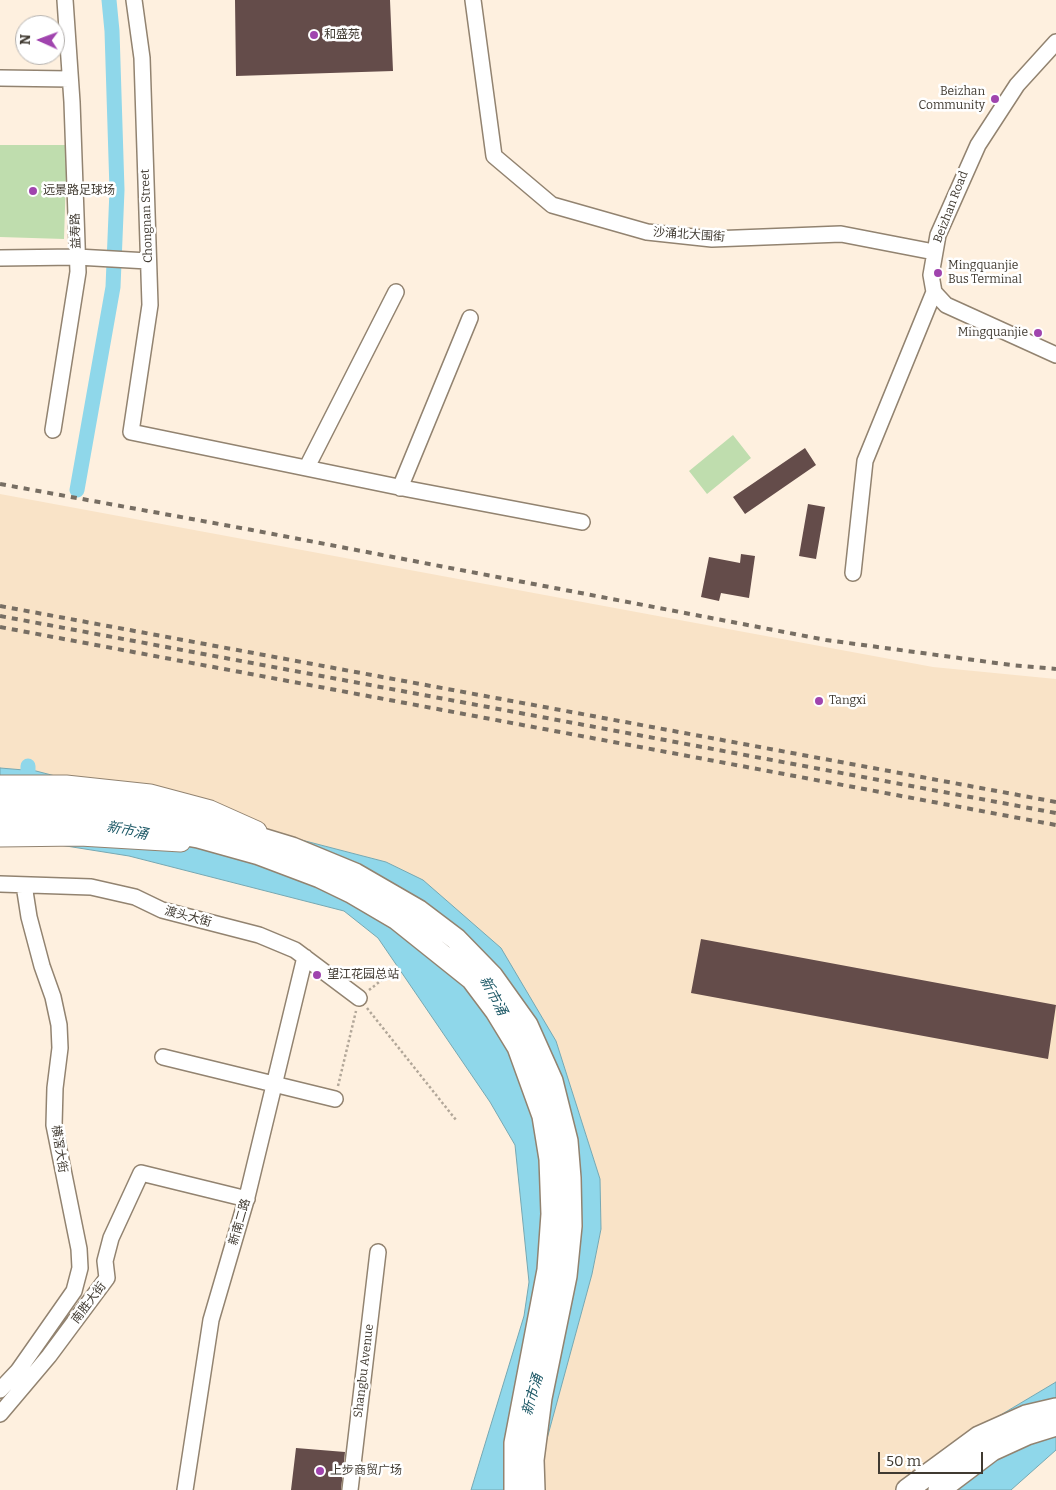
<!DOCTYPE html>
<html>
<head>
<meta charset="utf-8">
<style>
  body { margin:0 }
  #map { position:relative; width:1056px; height:1490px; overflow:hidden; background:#fef0df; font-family:Bitter,serif }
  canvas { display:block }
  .north { position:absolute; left:15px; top:15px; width:50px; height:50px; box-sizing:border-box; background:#fff; border:1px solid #b3b0ad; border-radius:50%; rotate:272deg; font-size:14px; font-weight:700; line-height:20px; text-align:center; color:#403a31 }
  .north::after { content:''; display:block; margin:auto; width:18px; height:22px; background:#a044ae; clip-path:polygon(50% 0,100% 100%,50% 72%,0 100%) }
  .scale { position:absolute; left:878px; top:1452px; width:105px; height:22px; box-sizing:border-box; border:2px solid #403a31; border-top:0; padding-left:6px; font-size:15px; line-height:18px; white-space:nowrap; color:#403a31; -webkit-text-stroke:4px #fff; paint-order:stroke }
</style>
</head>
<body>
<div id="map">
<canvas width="1056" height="1490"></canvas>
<div class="north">N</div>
<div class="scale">50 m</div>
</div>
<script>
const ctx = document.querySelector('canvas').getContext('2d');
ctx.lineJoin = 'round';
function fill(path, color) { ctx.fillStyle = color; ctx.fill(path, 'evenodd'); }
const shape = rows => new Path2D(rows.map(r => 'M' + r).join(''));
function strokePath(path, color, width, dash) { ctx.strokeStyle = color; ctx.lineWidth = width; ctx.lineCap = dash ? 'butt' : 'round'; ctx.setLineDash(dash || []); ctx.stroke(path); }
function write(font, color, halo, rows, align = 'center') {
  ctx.font = font + ' Bitter,"Noto Sans SC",serif'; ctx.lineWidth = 5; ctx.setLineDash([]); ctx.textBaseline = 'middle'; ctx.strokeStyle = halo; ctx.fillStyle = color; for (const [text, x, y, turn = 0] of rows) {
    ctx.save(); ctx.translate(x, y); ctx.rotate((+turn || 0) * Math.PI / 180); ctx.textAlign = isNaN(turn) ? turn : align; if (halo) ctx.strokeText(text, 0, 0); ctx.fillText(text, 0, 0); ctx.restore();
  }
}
fill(shape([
  [0,494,933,667,1056,679,1056,1382,962,1438,954,1490,533,1490,592,1274,601,1229,600,1179,556,1041,386,862,36,771,0,768]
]), '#f9e3c7');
fill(shape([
  [0,145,67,145,64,239,0,237],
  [733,435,751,458,707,494,689,471]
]), '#bfddae');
const water = shape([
  [0,768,36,771,386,862,423,880,501,948,556,1041,600,1179,601,1229,592,1274,533,1490,471,1490,524,1316,529,1282,515,1145,490,1102,378,938,344,911,129,856,22,839,0,841,0,768],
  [1056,1382,1056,1450,1011,1490,954,1490,962,1438,1056,1382]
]);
fill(water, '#8fd7ea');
strokePath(water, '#77a8b2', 1);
strokePath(shape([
  [77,490,113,287,117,190,112,31,109,0],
  [28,766,28,789]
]), '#8fd7ea', 15);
fill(shape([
  [235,0,390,0,393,71,236,76],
  [805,448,816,465,745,514,733,497],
  [808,504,825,507,816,559,799,556],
  [741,554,755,556,749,598,721,593,719,601,701,597,709,557,740,563],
  [701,939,1056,1005,1048,1059,691,993],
  [296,1448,345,1452,341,1490,291,1490]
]), '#644c4a');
const minor = shape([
  [134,0,142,58,150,305,131,432,408,489,582,522],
  [473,0,494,156,552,205,647,232,712,239,841,234,934,252],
  [1056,42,1017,85,978,145,938,235,931,275,934,292,946,305,1056,355],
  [0,78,70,79],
  [0,258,77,257,148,261],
  [53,430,78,272,72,102,65,0],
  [307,467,396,292],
  [400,488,470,318],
  [853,573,865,461,934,292],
  [0,884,91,887,135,897,162,910,259,935,295,950,359,998],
  [163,1057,335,1099],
  [0,1390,18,1371,74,1291,80,1268,79,1249,54,1125,55,1088,60,1048,59,1025,53,997,42,966,29,917,24,885],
  [0,1414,49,1356,107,1278,105,1261,111,1238,141,1173,247,1199],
  [185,1490,211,1320,247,1197,305,957],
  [350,1490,378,1252]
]);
const tertiary = shape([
  [0,785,66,785,150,794,210,810,257,831],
  [0,837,80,836,181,842]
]);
const secondary = shape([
  [0,802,65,803,151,812,193,818,292,848,355,874,419,911,456,939,492,976,527,1025,552,1081,567,1141,570,1178,571,1226,566,1276,541,1398,533,1460,534,1490],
  [0,819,50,819,141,827,198,837,259,854,320,877,351,892,397,919,472,979,496,1011,518,1047,543,1116,550,1159,552,1214,548,1270,515,1443,515,1490],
  [907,1490,979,1437,1026,1416,1056,1409],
  [939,1490,992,1450,1027,1434,1056,1425]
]);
strokePath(minor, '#928370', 18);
strokePath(tertiary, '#928370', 21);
strokePath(secondary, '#928370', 24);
strokePath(shape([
  [369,990,387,976],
  [367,1008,456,1120],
  [338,1086,356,1011]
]), '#b2a799', 2.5, [2.5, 2.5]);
strokePath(minor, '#fff', 15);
strokePath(tertiary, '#fff', 19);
strokePath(secondary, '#fff', 21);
strokePath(shape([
  [0,484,252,530,826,640,1011,665,1056,669],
  [0,606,1056,802],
  [0,616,1056,813],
  [0,627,1056,825]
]), '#776e63', 4, [6, 6]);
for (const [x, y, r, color] of [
  [314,35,5,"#a044ae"],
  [995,99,5,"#a044ae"],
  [33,191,5,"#a044ae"],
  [938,273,5,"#a044ae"],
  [1038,333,5,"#a044ae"],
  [819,701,5,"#a044ae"],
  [317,975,5,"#a044ae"],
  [320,1471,5,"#a044ae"]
]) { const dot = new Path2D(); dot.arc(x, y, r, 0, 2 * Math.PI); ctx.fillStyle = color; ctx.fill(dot); strokePath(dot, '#fff', 2); }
write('12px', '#403a31', '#fff', [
  ["和盛苑",324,35],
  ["Beizhan",985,92,"right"],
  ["Community",985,106,"right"],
  ["远景路足球场",43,191],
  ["Mingquanjie",948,266],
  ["Bus Terminal",948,280],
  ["Mingquanjie",1028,333,"right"],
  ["Tangxi",829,701],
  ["望江花园总站",327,975],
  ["上步商贸广场",330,1471]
], 'left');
write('12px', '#403a31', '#fff', [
  ["Beizhan Road",951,207,-69],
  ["Chongnan Street",147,216,-92],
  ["益寿路",76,231,-92],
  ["沙涌北大围街",689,235,4],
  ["渡头大街",188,917,15],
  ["横滘大街",59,1149,81],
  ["新南二路",240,1222,-74],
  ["南胜大街",89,1303,-53],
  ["Shangbu Avenue",364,1371,-83]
]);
write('italic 14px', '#205b69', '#fff', [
  ["新市涌",127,831,12],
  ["新市涌",493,996,62],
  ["新市涌",533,1395,-74]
]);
</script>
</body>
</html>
